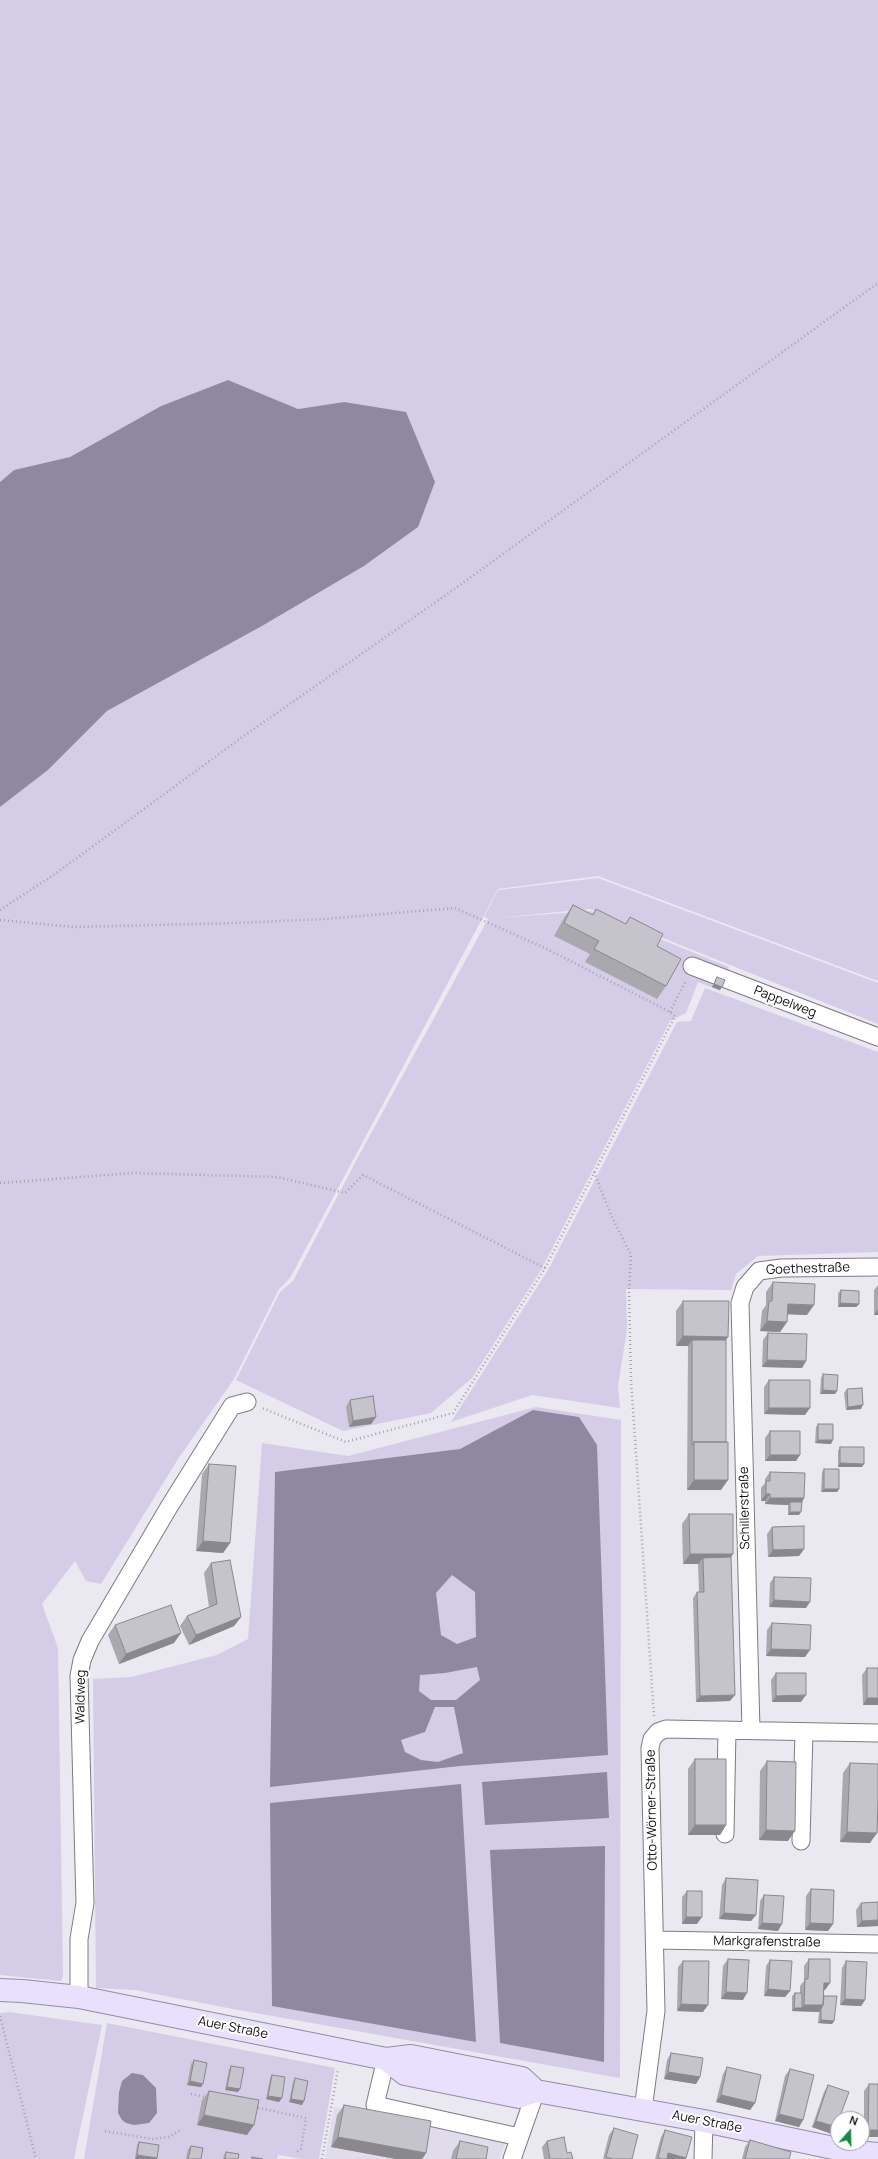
<!DOCTYPE html>
<html>
<head>
<meta charset="utf-8">
<style>
  body { margin:0 }
  #map { position:relative; width:878px; height:2159px; overflow:hidden; background:#eae8f1; font-family:Manrope,sans-serif }
  canvas { display:block }
  .north { position:absolute; left:830px; top:2111px; width:40px; height:40px; box-sizing:border-box; background:#fff; border:1px solid #a0a0a1; border-radius:50%; rotate:20deg; font-size:11px; font-weight:700; line-height:16px; text-align:center; color:#121114 }
  .north::after { content:''; display:block; margin:auto; width:14px; height:18px; background:#1a8840; clip-path:polygon(50% 0,100% 100%,50% 72%,0 100%) }
</style>
</head>
<body>
<div id="map">
<canvas width="878" height="2159"></canvas>
<div class="north">N</div>
</div>
<script>
const ctx = document.querySelector('canvas').getContext('2d');
ctx.lineJoin = 'round';
function fill(path, color) { ctx.fillStyle = color; ctx.fill(path, 'evenodd'); }
const shape = rows => new Path2D(rows.map(r => 'M' + r).join(''));
function strokePath(path, color, width, dash) { ctx.strokeStyle = color; ctx.lineWidth = width; ctx.lineCap = dash ? 'butt' : 'round'; ctx.setLineDash(dash || []); ctx.stroke(path); }
function write(font, color, halo, rows, align = 'center') {
  ctx.font = font + ' Manrope,sans-serif'; ctx.lineWidth = 4; ctx.setLineDash([]); ctx.textBaseline = 'middle'; ctx.strokeStyle = halo; ctx.fillStyle = color; for (const [text, x, y, turn = 0] of rows) {
    ctx.save(); ctx.translate(x, y); ctx.rotate((+turn || 0) * Math.PI / 180); ctx.textAlign = isNaN(turn) ? turn : align; if (halo) ctx.strokeText(text, 0, 0); ctx.fillText(text, 0, 0); ctx.restore();
  }
}
fill(shape([
  [334,2107,505,2143,500,2159,325,2159]
]), '#e0dcec');
fill(shape([
  [0,0,878,0,878,981,598,876,498,889,290,1278,279,1289,234,1379,178,1459,101,1584,86,1581,75,1561,42,1604,58,1648,63,1975,61,1981,0,1975,0,807,48,770,107,711,262,626,364,566,418,527,344,402,298,409,228,380,161,406,70,457,14,470,0,482],
  [598,878,878,983,878,1024,590,909,495,918,591,911,729,967,720,991,698,982,686,1013,670,1021,541,1270,472,1378,431,1413,343,1431,236,1380,280,1292,293,1281,356,1161,488,919,484,917,498,890],
  [705,988,878,1052,878,1252,758,1256,736,1274,731,1290,626,1289,627,1329,618,1386,620,1408,532,1395,451,1422,548,1270,677,1022,691,1021],
  [536,1407,621,1420,620,2078,233,2009,135,1990,96,1988,93,1679,131,1677,217,1655,248,1639,262,1443,348,1456],
  [9,2012,102,2025,74,2159,0,2159,0,2013],
  [107,2023,335,2068,319,2159,303,2159,278,2155,277,2159,84,2159]
]), '#d5cde7');
fill(shape([
  [228,380,298,409,344,402,406,412,435,482,418,527,364,566,262,626,107,711,48,770,0,807,0,482,14,470,70,457,161,406],
  [533,1410,579,1417,597,1445,608,1755,460,1766,270,1787,275,1472,460,1449],
  [452,1575,475,1592,476,1637,457,1644,441,1635,436,1593],
  [477,1667,480,1680,456,1700,431,1700,419,1691,420,1675,445,1673],
  [435,1707,454,1707,463,1753,438,1762,421,1760,405,1752,401,1740,425,1732],
  [607,1772,609,1818,485,1825,482,1782],
  [461,1784,476,2042,272,2006,270,1803],
  [605,1846,604,2062,500,2043,490,1850],
  [132,2073,143,2075,156,2088,157,2113,149,2123,134,2125,126,2123,122,2120,118,2113,119,2092,122,2081]
]), '#9087a2');
const minor = shape([
  [692,966,878,1037],
  [751,1730,740,1303,745,1287,759,1271,781,1268,878,1267],
  [725,1834,727,1730],
  [801,1841,804,1732],
  [655,1940,878,1944],
  [79,1997,79,1939,85,1903,79,1676,82,1660,90,1641,169,1507,232,1406,247,1402],
  [386,2059,375,2105,519,2137],
  [643,2110,656,2011,650,1748,652,1739,658,1732,666,1729,878,1733],
  [512,2159,536,2091],
  [703,2159,704,2121]
]);
const major = shape([
  [0,1990,22,1991,79,1997,386,2059,411,2056,522,2078,536,2091],
  [386,2059,405,2074,519,2097,536,2091,704,2121,848,2151,878,2154]
]);
strokePath(minor, '#7e7b83', 19);
strokePath(major, '#958baa', 24);
strokePath(shape([
  [0,910,55,874,241,738,453,590,878,283],
  [0,920,74,927,236,923,324,919,455,908,545,948,670,1012,675,1016,545,1268,453,1413,346,1442,262,1408],
  [670,1012,686,980],
  [594,1172,611,1215,631,1255,629,1292,631,1380,654,1716],
  [0,1183,134,1173,277,1177,345,1193,363,1175,545,1268],
  [0,2016,36,2159],
  [191,2094,206,2097],
  [254,2107,306,2118,301,2149,297,2152],
  [105,2131,153,2139,169,2137,182,2129],
  [322,2159,338,2069]
]), '#a4a2a9', 2.5, [1, 3]);
strokePath(minor, '#fff', 17);
strokePath(major, '#e9e0fd', 22);
fill(shape([
  [573,905,592,915,596,909,625,924,630,917,657,946,666,986,657,999,585,962,590,954,554,936,564,918],
  [717,977,720,990,712,987,715,980],
  [773,1282,807,1315,787,1314,787,1322,780,1332,760,1331,762,1311,766,1305,766,1292],
  [878,1285,878,1315,874,1315,874,1290],
  [841,1290,859,1304,856,1307,838,1307,838,1293],
  [683,1301,728,1337,726,1340,721,1490,687,1490,688,1346,676,1346,676,1311],
  [768,1333,806,1361,802,1368,762,1367,763,1340],
  [823,1374,835,1394,820,1394,821,1378],
  [769,1380,805,1415,764,1414,764,1387],
  [847,1389,861,1409,846,1410,844,1393],
  [350,1400,376,1417,371,1424,349,1427,346,1407],
  [818,1424,831,1444,815,1443,816,1427],
  [770,1431,796,1461,765,1461,765,1438],
  [840,1447,862,1467,838,1467,838,1451],
  [209,1464,230,1543,223,1553,196,1551,202,1474],
  [824,1469,839,1489,837,1492,821,1492,822,1472],
  [770,1472,804,1498,802,1503,799,1515,788,1515,788,1505,765,1504,765,1501,761,1501,761,1488,765,1483,765,1479],
  [689,1514,733,1554,731,1557,730,1701,696,1702,693,1598,697,1592,699,1592,698,1564,683,1564,682,1524],
  [772,1527,804,1549,799,1556,768,1557,767,1534],
  [211,1563,241,1617,234,1626,189,1645,180,1626,187,1616,209,1607,204,1573],
  [774,1577,806,1608,769,1607,770,1583],
  [772,1623,805,1657,766,1656,767,1630],
  [115,1625,174,1643,119,1664,108,1635],
  [867,1668,878,1705,863,1705,862,1675],
  [776,1673,801,1702,772,1702,771,1680],
  [695,1759,726,1825,720,1835,688,1835,688,1769],
  [767,1761,788,1841,759,1840,760,1771],
  [850,1763,870,1843,840,1842,843,1773],
  [726,1878,756,1915,751,1921,719,1919,722,1885],
  [811,1889,833,1924,828,1931,805,1930,806,1896],
  [687,1891,697,1924,682,1924,682,1897],
  [764,1895,778,1931,758,1929,760,1901],
  [878,1902,878,1926,857,1927,856,1910,861,1903],
  [728,1959,743,2000,721,1999,723,1966],
  [809,1959,825,1990,824,1990,824,1996,834,2021,832,2024,818,2023,819,2012,792,2011,792,1996,795,1993,800,1993,800,1986,804,1981,804,1966],
  [770,1960,790,1991,785,1997,764,1996,766,1966],
  [683,1961,703,2012,677,2011,678,1967],
  [846,1961,865,2000,861,2006,840,2005,842,1968],
  [671,2053,700,2077,696,2084,664,2079,667,2060],
  [194,2060,203,2084,201,2087,187,2085,191,2064],
  [231,2066,240,2089,238,2092,225,2090,229,2069],
  [727,2067,755,2103,750,2110,716,2102,723,2074],
  [790,2069,803,2120,799,2127,775,2121,785,2076],
  [272,2075,282,2098,279,2102,266,2099,270,2078],
  [295,2078,304,2101,302,2105,289,2102,293,2082],
  [869,2084,878,2137,864,2137,864,2091],
  [828,2085,832,2134,812,2127,824,2092],
  [209,2091,247,2135,197,2125,202,2100],
  [344,2105,426,2153,422,2159,396,2159,331,2147,337,2115],
  [614,2128,632,2159,603,2159,609,2135],
  [665,2130,686,2158,685,2159,655,2159,661,2137],
  [750,2140,789,2159,742,2159,745,2147],
  [460,2141,486,2159,451,2159,453,2151],
  [547,2141,567,2153,573,2159,544,2159,542,2147],
  [139,2142,157,2158,157,2159,135,2159,137,2145],
  [191,2146,201,2159,186,2159,188,2149],
  [226,2152,238,2159,223,2159,224,2155]
]), '#a9a8af');
fill(shape([
  [714,984,722,987,720,990,712,987],
  [840,1303,859,1304,856,1307,838,1307],
  [788,1304,814,1305,807,1315,781,1314],
  [878,1309,878,1315,874,1315],
  [767,1321,787,1322,780,1332,760,1331],
  [683,1336,728,1337,721,1347,692,1340,688,1346,676,1346],
  [767,1360,806,1361,802,1368,762,1367],
  [823,1390,837,1391,835,1394,820,1394],
  [863,1405,861,1409,846,1410,848,1407],
  [769,1408,810,1408,805,1415,764,1414],
  [376,1417,371,1424,349,1427,353,1421],
  [818,1440,833,1440,831,1444,815,1443],
  [770,1455,800,1455,796,1461,765,1461],
  [840,1463,864,1464,862,1467,838,1467],
  [694,1480,728,1480,721,1490,687,1490],
  [824,1489,839,1489,837,1492,821,1492],
  [766,1494,770,1494,765,1501,761,1501],
  [770,1498,804,1498,800,1505,790,1502,788,1505,765,1504],
  [790,1512,801,1512,799,1515,788,1515],
  [203,1541,230,1543,223,1553,196,1551],
  [804,1549,799,1556,768,1557,773,1550],
  [690,1554,733,1554,726,1564,703,1558,698,1564,683,1564],
  [774,1600,810,1602,806,1608,769,1607],
  [241,1617,234,1626,189,1645,196,1635],
  [181,1633,174,1643,119,1664,126,1654],
  [771,1649,810,1650,805,1657,766,1656],
  [735,1695,730,1701,696,1702,700,1696],
  [806,1695,801,1702,772,1702,776,1696],
  [867,1698,878,1698,878,1705,863,1705],
  [695,1825,726,1825,720,1835,688,1835],
  [766,1830,795,1831,788,1841,759,1840],
  [847,1832,877,1833,870,1843,840,1842],
  [724,1913,756,1915,751,1921,719,1919],
  [686,1917,702,1917,697,1924,682,1924],
  [878,1920,878,1926,857,1927,862,1921],
  [762,1923,782,1924,778,1931,758,1929],
  [810,1923,833,1924,828,1931,805,1930],
  [824,1983,830,1983,825,1990,819,1989],
  [768,1989,790,1991,785,1997,764,1996],
  [726,1992,747,1993,743,2000,721,1999],
  [845,1999,865,2000,861,2006,840,2005],
  [681,2004,708,2005,703,2012,677,2011],
  [804,2005,823,2005,819,2012,792,2011,794,2008,802,2008],
  [821,2020,834,2021,832,2024,818,2023],
  [668,2072,700,2077,696,2084,664,2079],
  [190,2081,203,2084,201,2087,187,2085],
  [227,2087,240,2089,238,2092,225,2090],
  [721,2095,755,2103,750,2110,716,2102],
  [268,2096,282,2098,279,2102,266,2099],
  [291,2099,304,2101,302,2105,289,2102],
  [779,2114,803,2120,799,2127,775,2121],
  [204,2115,254,2125,247,2135,197,2125],
  [816,2121,837,2127,832,2134,812,2127],
  [868,2130,878,2130,878,2137,864,2137],
  [338,2137,426,2153,422,2159,396,2159,331,2147],
  [668,2153,686,2158,685,2159,665,2159],
  [137,2155,157,2158,157,2159,135,2159]
]), '#8a888e');
const building = shape([
  [573,905,593,915,596,909,626,924,630,917,663,934,657,946,681,959,666,986,594,949,599,941,564,923,573,905],
  [717,977,725,980,722,987,714,984,717,977],
  [773,1282,815,1284,814,1305,788,1304,787,1322,767,1321,769,1301,772,1301,773,1282],
  [841,1290,859,1291,859,1304,840,1303,841,1290],
  [683,1301,729,1301,728,1337,683,1336,683,1301],
  [768,1333,807,1334,806,1361,767,1360,768,1333],
  [692,1340,726,1340,726,1442,694,1442,692,1445,692,1340],
  [823,1374,838,1375,837,1391,823,1390,823,1374],
  [769,1380,810,1380,810,1408,769,1408,769,1380],
  [862,1388,863,1405,848,1407,847,1389,862,1388],
  [373,1396,376,1417,353,1421,350,1400,373,1396],
  [818,1424,833,1424,833,1440,818,1440,818,1424],
  [770,1431,800,1431,800,1455,770,1455,770,1431],
  [694,1442,728,1442,728,1480,694,1480,694,1442],
  [840,1447,864,1447,864,1464,840,1463,840,1447],
  [209,1464,236,1466,230,1543,203,1541,209,1464],
  [824,1469,839,1469,839,1489,824,1489,824,1469],
  [770,1472,805,1473,804,1498,770,1498,770,1494,766,1494,766,1481,770,1481,770,1472],
  [790,1502,802,1502,801,1512,790,1512,790,1502],
  [689,1514,733,1514,733,1554,690,1554,689,1514],
  [804,1526,804,1549,773,1550,772,1527,804,1526],
  [731,1557,735,1695,700,1696,697,1592,704,1592,703,1558,731,1557],
  [230,1560,241,1617,196,1635,187,1616,217,1604,211,1563,230,1560],
  [774,1577,811,1578,810,1602,774,1600,774,1577],
  [171,1605,181,1633,126,1654,115,1625,171,1605],
  [772,1623,811,1625,810,1650,771,1649,772,1623],
  [867,1668,878,1668,878,1698,867,1698,867,1668],
  [776,1673,806,1673,806,1695,776,1696,776,1673],
  [695,1759,726,1759,726,1825,695,1825,695,1759],
  [767,1761,796,1762,795,1831,766,1830,767,1761],
  [850,1763,878,1764,878,1800,877,1833,847,1832,850,1763],
  [726,1878,758,1880,756,1915,724,1913,726,1878],
  [811,1889,834,1890,833,1924,810,1923,811,1889],
  [687,1891,702,1891,702,1917,686,1917,687,1891],
  [764,1895,784,1896,782,1924,762,1923,764,1895],
  [878,1902,878,1920,862,1921,861,1903,878,1902],
  [728,1959,749,1960,747,1993,726,1992,728,1959],
  [809,1959,830,1959,830,1983,824,1983,823,2005,804,2005,805,1979,808,1979,809,1959],
  [770,1960,792,1961,790,1991,768,1989,770,1960],
  [683,1961,709,1961,708,2005,681,2004,683,1961],
  [846,1961,867,1962,865,2000,845,1999,846,1961],
  [795,1993,802,1993,802,2008,794,2008,795,1993],
  [824,1996,837,1996,834,2021,821,2020,821,2009,823,2005,824,1996],
  [671,2053,703,2058,700,2077,668,2072,671,2053],
  [194,2060,207,2063,203,2084,190,2081,194,2060],
  [231,2066,244,2068,240,2089,227,2087,231,2066],
  [727,2067,761,2075,755,2103,721,2095,727,2067],
  [790,2069,814,2075,803,2120,779,2114,790,2069],
  [272,2075,285,2077,282,2098,268,2096,272,2075],
  [295,2078,308,2081,304,2101,291,2099,295,2078],
  [869,2084,878,2084,878,2130,868,2130,869,2084],
  [828,2085,849,2092,839,2119,838,2119,838,2123,837,2127,816,2121,828,2085],
  [209,2091,259,2100,254,2125,204,2115,209,2091],
  [344,2105,431,2121,426,2153,338,2137,344,2105],
  [614,2128,638,2135,632,2159,613,2159,606,2157,614,2128],
  [665,2130,692,2137,686,2158,668,2153,667,2159,662,2159,658,2158,665,2130],
  [564,2137,567,2153,571,2152,573,2159,550,2159,547,2141,564,2137],
  [750,2140,791,2152,789,2159,745,2159,750,2140],
  [460,2141,488,2147,486,2159,456,2159,460,2141],
  [139,2142,159,2145,157,2158,137,2155,139,2142],
  [191,2146,203,2148,201,2159,188,2159,191,2146],
  [226,2152,239,2154,238,2159,225,2159,226,2152],
  [252,2157,263,2159,252,2159,252,2157]
]);
fill(building, '#c5c3cb');
strokePath(building, '#8a888e', 1);
write('13px', '#121114', '#fff', [
  ["Pappelweg",785,1002,21],
  ["Goethestraße",808,1269,-2],
  ["Schillerstraße",745,1508,-91],
  ["Waldweg",81,1697,-89],
  ["Otto-Wörner-Straße",652,1810,-91],
  ["Markgrafenstraße",767,1942,1],
  ["Auer Straße",233,2028,11],
  ["Auer Straße",707,2122,11]
]);
</script>
</body>
</html>
